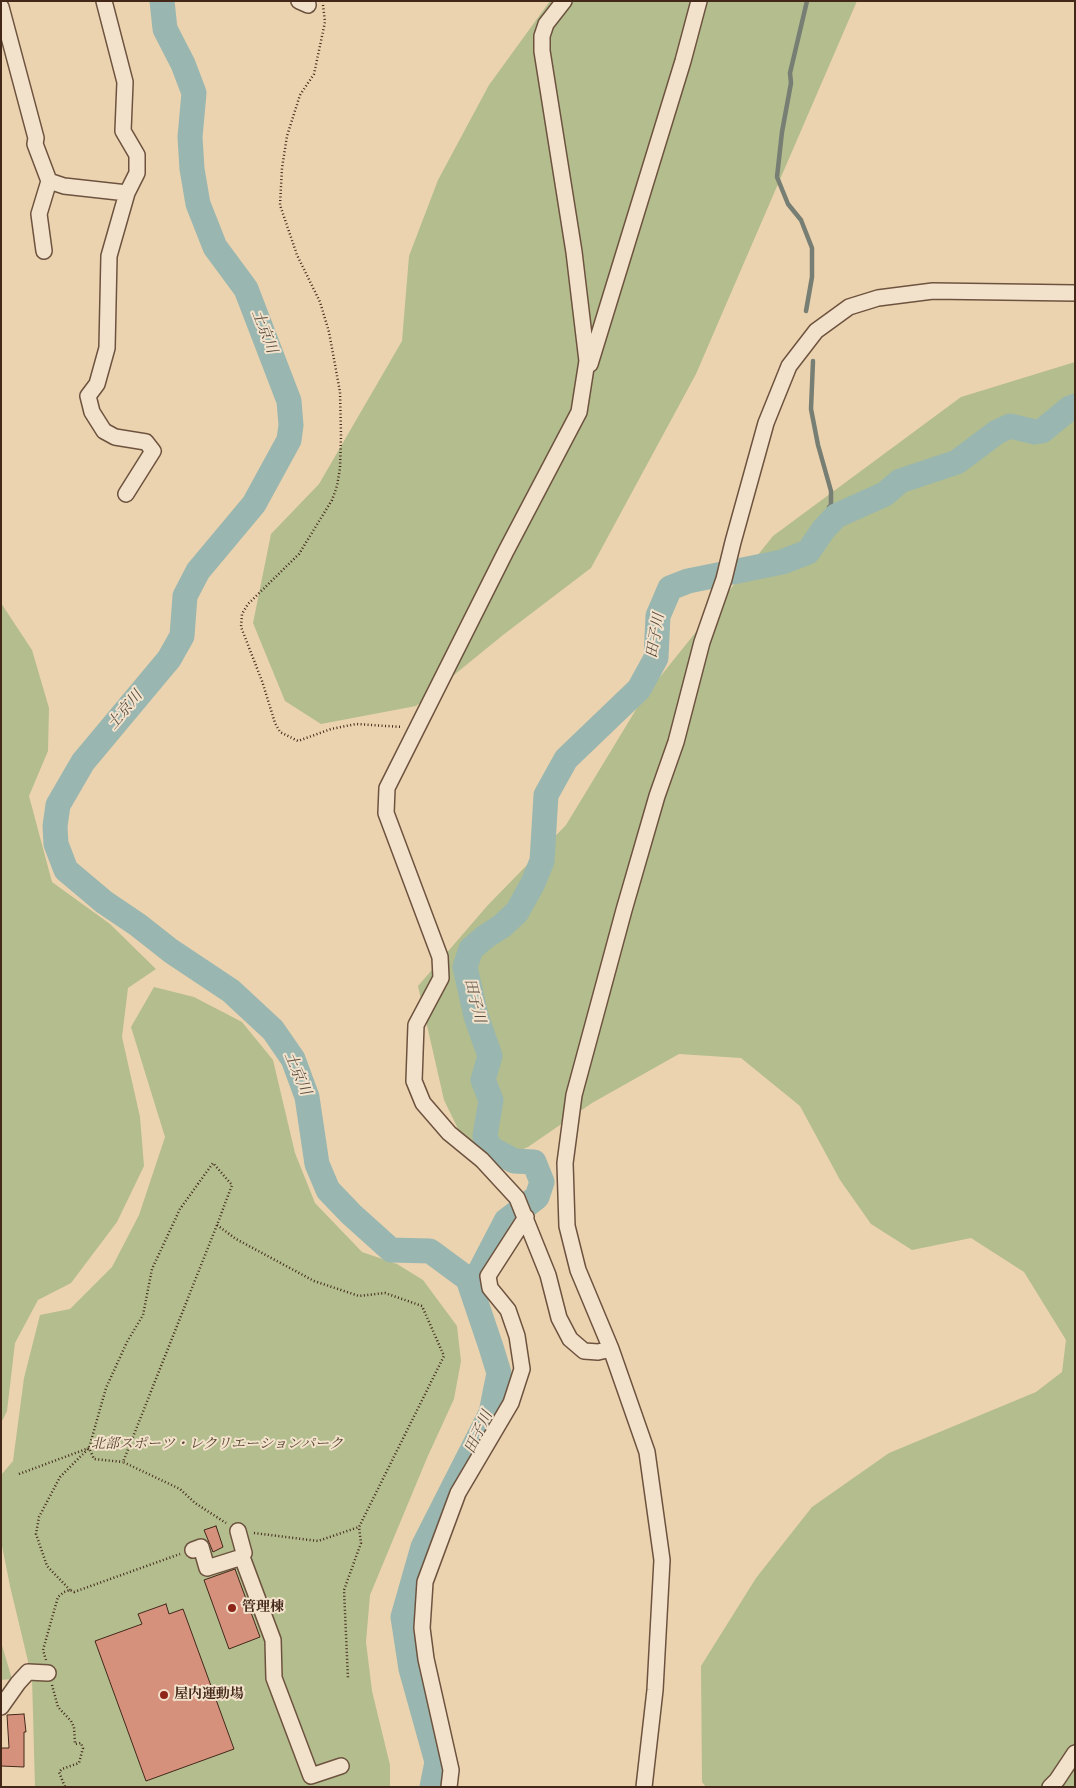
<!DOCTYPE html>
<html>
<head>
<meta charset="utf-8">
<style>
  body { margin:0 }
  #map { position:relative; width:1076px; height:1788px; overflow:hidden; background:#ecd3af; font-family:Vollkorn,serif }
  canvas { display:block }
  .frame { position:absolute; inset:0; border:2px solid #43281a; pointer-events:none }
</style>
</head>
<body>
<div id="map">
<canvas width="1076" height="1788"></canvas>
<div class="frame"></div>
</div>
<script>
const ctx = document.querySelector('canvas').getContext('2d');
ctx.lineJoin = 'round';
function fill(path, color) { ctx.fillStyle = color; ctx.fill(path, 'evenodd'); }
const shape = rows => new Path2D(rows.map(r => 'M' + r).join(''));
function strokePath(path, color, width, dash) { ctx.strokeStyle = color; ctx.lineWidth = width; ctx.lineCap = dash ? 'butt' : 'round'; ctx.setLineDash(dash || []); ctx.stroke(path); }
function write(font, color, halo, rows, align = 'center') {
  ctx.font = font + ' Vollkorn,"Noto Serif JP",serif'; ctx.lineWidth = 4; ctx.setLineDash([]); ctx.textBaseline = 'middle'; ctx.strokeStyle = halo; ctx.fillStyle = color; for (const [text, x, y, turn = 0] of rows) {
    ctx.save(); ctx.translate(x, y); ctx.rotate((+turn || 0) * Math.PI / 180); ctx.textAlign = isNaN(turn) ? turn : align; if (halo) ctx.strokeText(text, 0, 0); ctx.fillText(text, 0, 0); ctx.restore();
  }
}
fill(shape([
  [550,1,857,1,696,374,591,568,503,635,416,706,321,724,285,701,253,623,271,534,319,484,402,341,409,256,438,180,489,85],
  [1075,362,1075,1787,706,1787,702,1782,701,1666,756,1578,812,1507,889,1453,1036,1392,1062,1372,1066,1340,1024,1272,971,1238,912,1250,871,1224,840,1180,800,1106,741,1058,679,1054,592,1103,528,1147,477,1168,444,1100,418,986,488,905,566,825,643,698,773,536,961,397],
  [1,603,32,650,49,708,48,751,29,796,52,882,110,924,156,969,128,988,122,1037,140,1117,144,1166,117,1222,71,1283,38,1300,15,1343,7,1411,1,1423],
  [154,987,194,997,242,1022,273,1060,295,1153,315,1203,362,1252,397,1264,423,1280,457,1326,461,1361,454,1399,427,1458,370,1595,366,1642,372,1691,390,1765,390,1787,35,1787,32,1678,10,1586,1,1541,1,1475,13,1461,24,1378,40,1315,70,1309,112,1267,139,1215,165,1137,131,1027],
  [1,1642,12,1679,1,1680]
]), '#b3bd8e');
strokePath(shape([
  [806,311,812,277,812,248,801,220,788,204,777,177,782,132,791,83,790,73,807,1],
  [813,361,811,409,818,445,831,491,831,505,829,507,831,521]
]), '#777e74', 4.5);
strokePath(shape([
  [162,1,165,29,183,64,194,93,190,137,192,169,198,204,215,247,246,289,289,401,291,425,289,440,254,504,198,571,185,596,182,636,169,659,83,762,58,805,55,826,56,844,66,870,104,902,138,925,171,951,231,991,273,1030,293,1059,307,1097,317,1164,328,1190,351,1214,391,1250,430,1251,468,1279],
  [468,1279,479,1273,506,1221,537,1197,542,1182,534,1162,514,1161,490,1148,485,1136,491,1100,483,1080,490,1056,476,1016,465,967,471,949,485,937,502,926,517,912,533,883,542,861,546,795,566,759,639,689,656,658,658,616,670,588,688,581,782,562,808,552,823,530,836,516,885,494,900,481,957,462,997,432,1010,426,1035,432,1042,431,1070,408,1075,406],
  [432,1787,437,1762,411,1669,403,1617,423,1547,491,1413,499,1373,491,1347,468,1279]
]), '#99b7b0', 25);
const building = shape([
  [216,1526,223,1547,213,1552,204,1530,216,1526],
  [235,1569,260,1637,229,1649,204,1580,235,1569],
  [166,1604,169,1614,183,1609,234,1749,146,1781,95,1641,142,1624,138,1614,166,1604],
  [24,1714,26,1732,24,1732,24,1767,1,1766,1,1748,9,1748,7,1715,24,1714]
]);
fill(building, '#d6917d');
strokePath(building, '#43281a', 1);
const minor = shape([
  [299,1,308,5],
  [564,1,546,24,542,36,542,51,574,252,587,361,579,412,506,551,387,788,386,813,440,957,441,978,416,1025,414,1081,423,1103,449,1133,482,1160,517,1198,548,1275,559,1318,570,1339,584,1351,598,1352,611,1349],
  [1,7,36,138,35,144,49,181,64,186,127,193,137,173,137,155,123,131,125,82,104,1],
  [44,251,39,214,49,181],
  [590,364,683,61,699,1],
  [126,494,153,451,146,442,115,437,104,431,92,412,88,396,97,384,107,348,109,256,127,193],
  [238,1531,244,1553,242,1557],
  [193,1550,201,1547,207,1568,242,1557,273,1640,274,1678,311,1776,341,1766],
  [1,1707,18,1683,28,1672,48,1673],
  [449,1787,451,1770,426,1659,422,1628,425,1582,458,1493,511,1403,522,1369,517,1336,508,1310,490,1288,488,1276,526,1217],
  [644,1787,655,1690,662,1560,647,1452,611,1349,578,1270,567,1226,565,1163,574,1095,624,910,657,796,676,742,702,642,724,579,733,542,766,423,789,366,816,331,849,307,878,298,933,291,1075,293],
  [1050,1787,1057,1780,1075,1753]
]);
strokePath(minor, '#6d533f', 18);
strokePath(shape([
  [323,5,325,22,314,74,300,95,287,136,282,168,280,205,297,255,320,302,329,332,340,392,341,435,340,468,337,486,332,500,299,554,248,604,242,614,241,627,262,681,275,723,280,732,298,741,331,729,356,724,402,727],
  [217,1225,236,1239,314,1281,359,1296,385,1293,422,1306,444,1356,359,1527,361,1543,344,1590,348,1679],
  [19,1474,89,1448,94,1459,123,1462],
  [254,1533,318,1541,359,1527],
  [70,1590,47,1566,36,1534,39,1517,60,1477,89,1448,106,1388,127,1342,143,1315,152,1269,180,1209,213,1163,232,1185,217,1225,123,1462,180,1489,195,1503,226,1523],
  [46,1660,43,1650,58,1597,64,1592,70,1590,74,1592,180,1554],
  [52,1685,58,1707,71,1721,74,1727,75,1744,81,1743,83,1748,79,1763,62,1769,59,1772,65,1787]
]), '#43281a', 2.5, [1, 2.5]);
strokePath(minor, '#f3e2cb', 15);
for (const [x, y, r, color] of [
  [232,1608,5,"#8f2418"],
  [164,1695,5,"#8f2418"]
]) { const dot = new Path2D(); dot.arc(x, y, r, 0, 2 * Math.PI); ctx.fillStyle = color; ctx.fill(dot); strokePath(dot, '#f3e2cb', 2); }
write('italic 14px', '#594631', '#f3e2cb', [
  ["北部スポーツ・レクリエーションパーク",217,1445]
]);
write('bold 14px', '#43281a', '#f3e2cb', [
  ["管理棟",242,1608],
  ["屋内運動場",174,1695]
], 'left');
write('italic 15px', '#584c40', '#f3e2cb', [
  ["土京川",263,332,69],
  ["田子川",657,636,-80],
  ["土京川",126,711,-50],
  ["田子川",473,1001,76],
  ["土京川",296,1074,67],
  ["田子川",480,1433,-65]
]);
</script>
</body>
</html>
